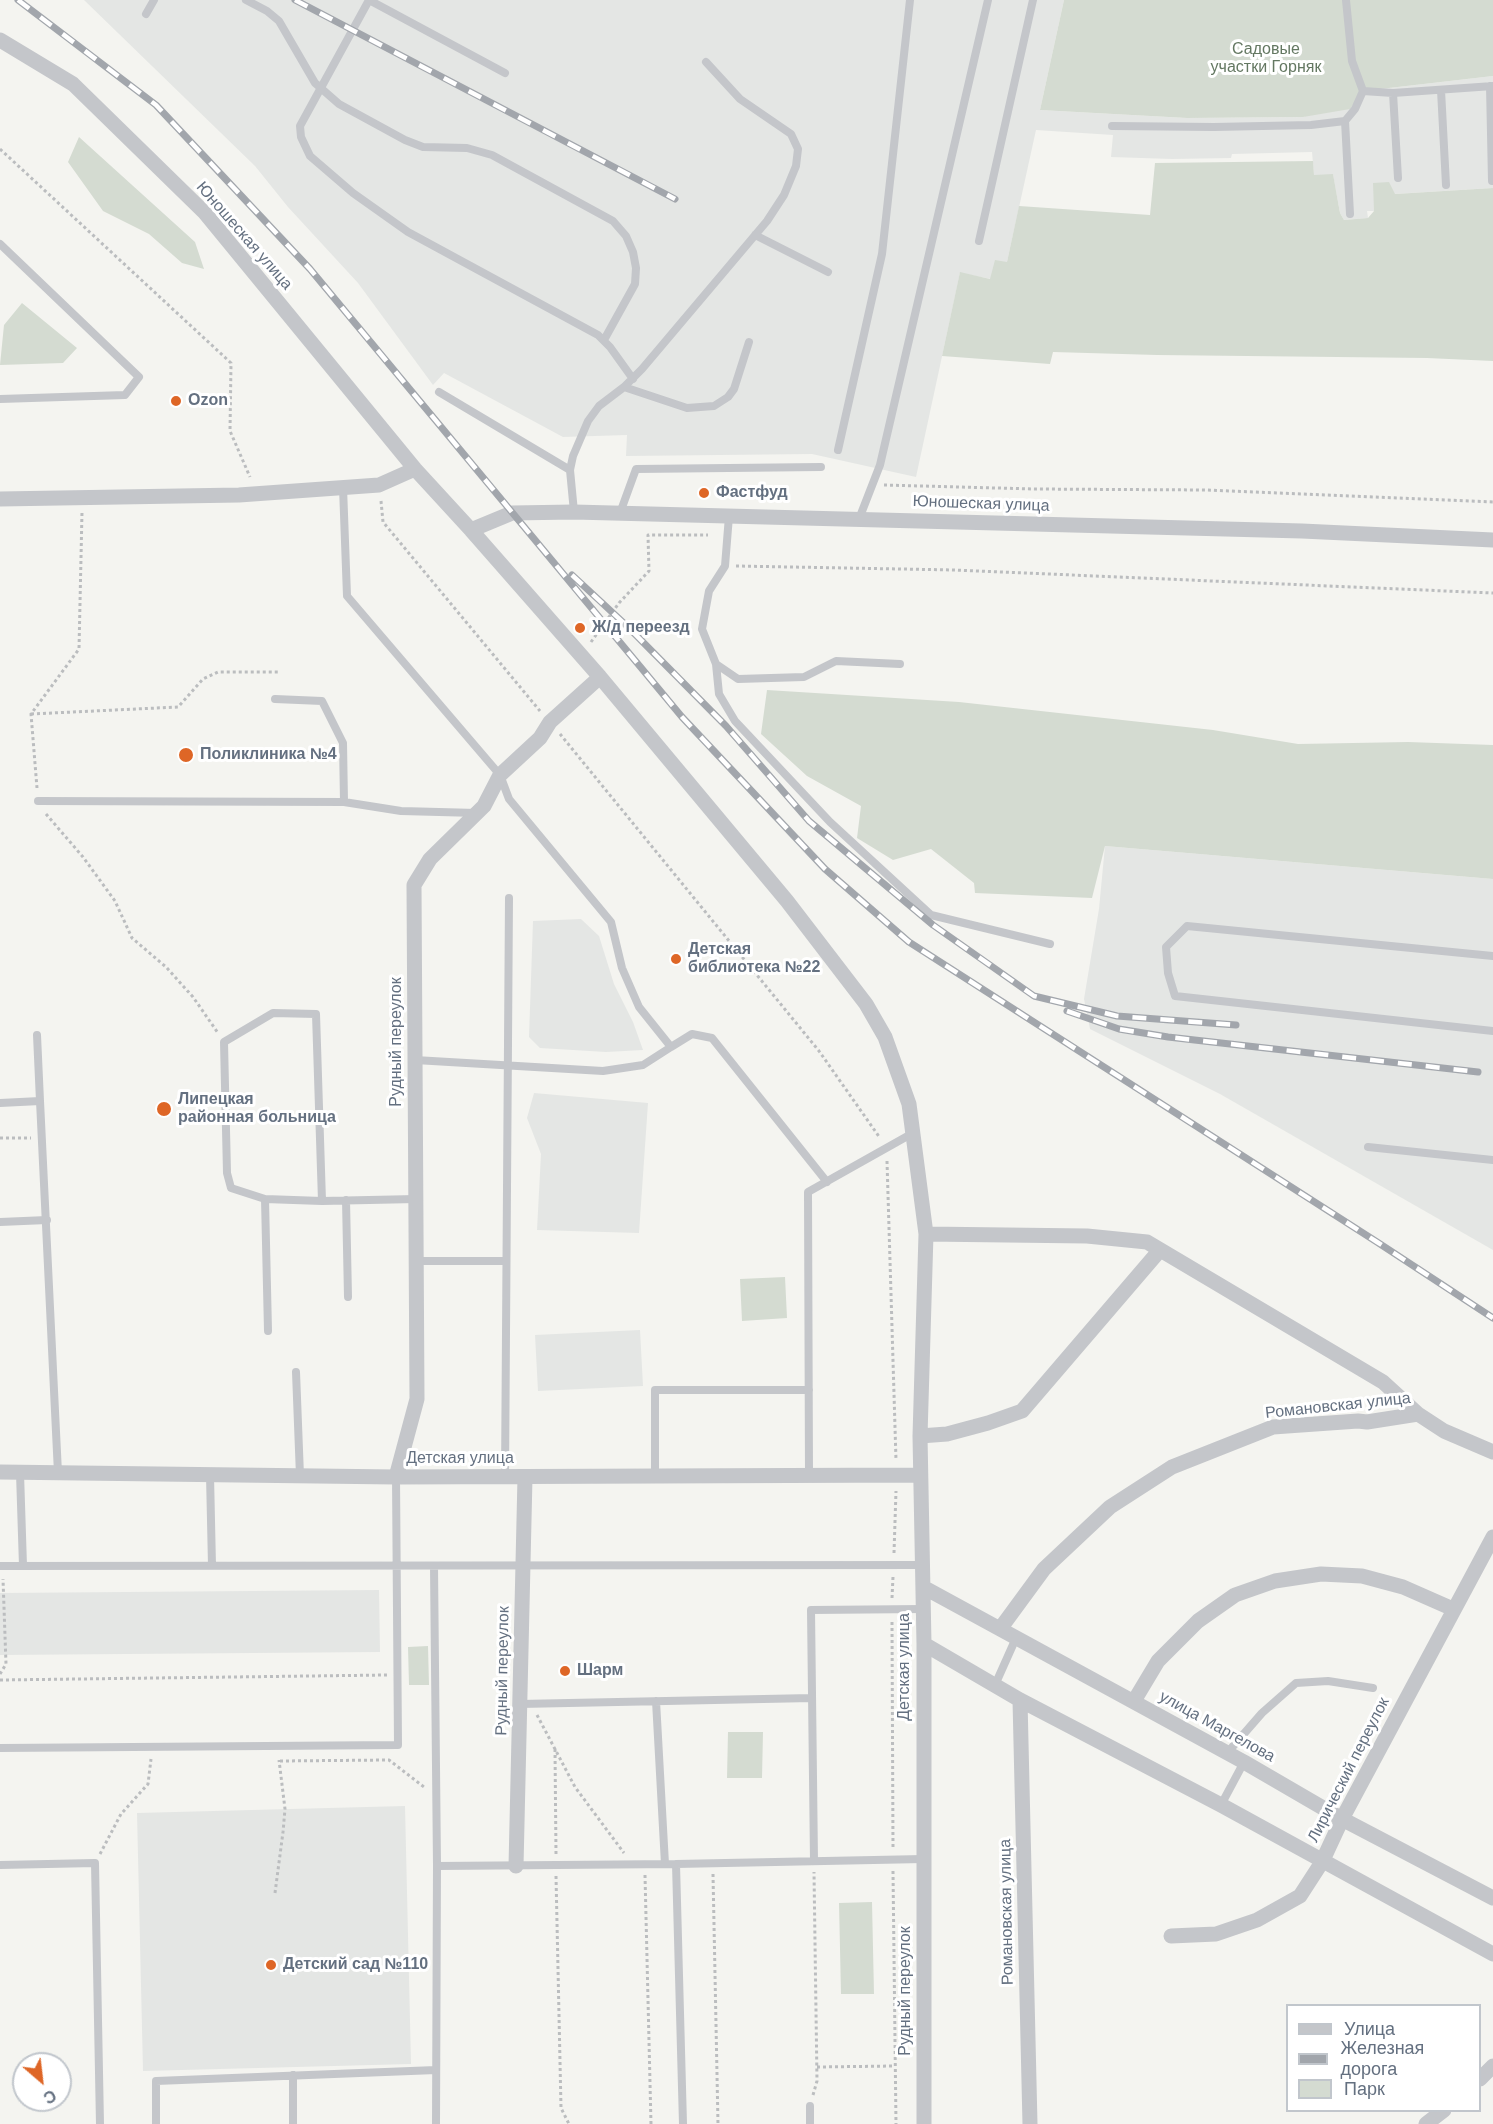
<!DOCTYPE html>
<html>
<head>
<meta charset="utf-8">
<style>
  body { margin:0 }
  #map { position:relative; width:1493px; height:2124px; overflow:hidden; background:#f4f4f0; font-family:Arial,sans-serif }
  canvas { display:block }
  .legend { position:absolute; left:1286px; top:2004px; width:195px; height:108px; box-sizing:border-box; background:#fff; border:2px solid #c1c6cc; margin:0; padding:8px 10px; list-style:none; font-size:18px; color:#647080 }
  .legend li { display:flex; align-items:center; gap:12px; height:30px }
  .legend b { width:30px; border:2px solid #c1c6cc }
  .north { position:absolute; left:12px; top:2052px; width:60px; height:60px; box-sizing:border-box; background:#fff; border:2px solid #c1c6cc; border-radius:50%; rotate:152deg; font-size:16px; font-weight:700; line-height:24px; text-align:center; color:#647080 }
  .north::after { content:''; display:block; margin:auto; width:21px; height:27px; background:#de6626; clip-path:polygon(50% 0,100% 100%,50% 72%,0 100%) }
</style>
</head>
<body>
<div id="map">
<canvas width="1493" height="2124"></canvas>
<ul class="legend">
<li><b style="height:8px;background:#c4c6ca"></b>Улица</li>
<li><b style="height:8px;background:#a2a6ac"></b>Железная дорога</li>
<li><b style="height:16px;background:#d4dbd1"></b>Парк</li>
</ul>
<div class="north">С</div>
</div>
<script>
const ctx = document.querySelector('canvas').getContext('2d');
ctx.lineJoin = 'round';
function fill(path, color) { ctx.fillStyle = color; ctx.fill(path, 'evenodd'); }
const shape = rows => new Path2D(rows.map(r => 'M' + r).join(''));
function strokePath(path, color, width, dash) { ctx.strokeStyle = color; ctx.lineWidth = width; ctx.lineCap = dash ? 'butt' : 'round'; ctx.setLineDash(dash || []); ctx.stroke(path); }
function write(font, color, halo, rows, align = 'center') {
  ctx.font = font + ' Arial,sans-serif'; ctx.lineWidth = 6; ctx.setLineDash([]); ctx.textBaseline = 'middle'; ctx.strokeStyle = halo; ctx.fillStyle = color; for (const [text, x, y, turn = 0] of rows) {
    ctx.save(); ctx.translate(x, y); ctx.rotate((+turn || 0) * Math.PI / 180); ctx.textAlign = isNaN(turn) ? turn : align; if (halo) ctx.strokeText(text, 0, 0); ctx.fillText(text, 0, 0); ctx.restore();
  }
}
fill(shape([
  [84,0,1064,0,1040,110,1187,118,1303,117,1363,91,1493,76,1493,188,1394,194,1374,183,1374,211,1367,211,1368,218,1344,220,1340,213,1333,175,1314,175,1312,152,1232,154,1231,158,1172,159,1111,157,1113,135,1036,130,1007,262,991,279,960,273,916,477,812,454,626,456,627,435,563,437,444,373,433,385,358,283,288,207,255,166],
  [1105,846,1493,879,1493,1250,1220,1094,1090,1029,1084,999,1099,909],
  [581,919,599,936,614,984,633,1022,643,1050,606,1052,540,1048,529,1037,533,921],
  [534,1093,648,1103,639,1233,537,1230,541,1154,527,1118],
  [640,1330,643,1386,538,1391,535,1335],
  [379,1590,380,1652,0,1655,0,1593],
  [405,1806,411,2064,143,2071,137,1813]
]), '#e4e6e4');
fill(shape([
  [1064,0,1493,0,1493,76,1363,91,1350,109,1303,117,1187,118,1040,110],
  [79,137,195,242,204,269,182,263,149,234,103,211,68,162],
  [1313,161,1314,175,1333,174,1340,213,1344,220,1368,218,1374,211,1373,183,1389,182,1395,194,1493,188,1493,361,1427,358,1157,355,1053,352,1050,364,942,356,960,272,990,279,995,260,1007,262,1019,206,1150,215,1155,163],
  [22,303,77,348,63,363,0,365,4,325],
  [767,690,959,702,1213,730,1298,744,1408,742,1493,745,1493,879,1105,846,1092,898,975,893,974,883,931,849,893,860,857,838,861,806,807,776,761,734],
  [785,1277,787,1318,742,1321,740,1279],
  [428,1646,429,1685,409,1685,408,1647],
  [728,1732,763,1732,762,1778,727,1778],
  [872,1902,874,1994,841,1994,839,1903]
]), '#d4dbd1');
strokePath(shape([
  [0,149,231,363,230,431,250,477],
  [884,485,1034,489,1206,490,1493,502],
  [381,501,383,522,540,711],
  [736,566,955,570,1493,593],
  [591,642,619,603,649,571,648,535,708,535],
  [31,714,178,707,203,679,218,672,278,672],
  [560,734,819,1051,880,1138],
  [37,788,31,714,79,649,82,512],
  [46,814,83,857,115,901,132,938,166,967,193,997,218,1033],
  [0,1138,31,1138],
  [887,1161,896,1460],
  [894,1553,896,1491],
  [892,1598,893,1577],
  [892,1622,893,1847],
  [0,1674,6,1664,3,1579],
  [0,1680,387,1675],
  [537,1715,575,1787,624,1853],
  [555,1749,556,1854],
  [280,1761,389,1760,424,1787],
  [100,1854,121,1814,148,1784,151,1759],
  [893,1871,896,2124],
  [713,1874,718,2124],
  [645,1875,651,2124],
  [556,1876,561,2108,569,2124],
  [275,1893,283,1832,285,1809,279,1760],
  [817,2067,895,2066],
  [813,2095,817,2081,814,1872]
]), '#bbbdbf', 3, [3, 3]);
strokePath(shape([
  [246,0,267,11,279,21,315,83,339,104,405,140,423,147,467,148,492,155,613,221,626,236,633,252,636,268,635,284,604,340],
  [369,0,300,126,301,137,310,156,353,193,408,232,598,335,610,347,633,379],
  [369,0,505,73],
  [1346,0,1352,61,1363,91,1393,93,1493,86],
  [146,14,154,0],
  [1490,86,1492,181],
  [1441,90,1446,185],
  [1393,93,1398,178],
  [1345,121,1350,214],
  [1112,126,1214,127,1311,125,1345,121,1355,109,1363,91],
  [755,235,828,272],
  [979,241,1033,0],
  [0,244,139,377,125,395,0,399],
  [624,387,687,408,714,406,728,397,734,389,749,342],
  [439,392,570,470],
  [838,450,882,254,910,0],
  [343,487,347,596,500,775,509,799,611,922,622,968,639,1007,671,1047,692,1034,712,1038,827,1182],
  [574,512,570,470,573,456,588,421,599,406,624,387,642,369,767,221,784,195,796,166,798,149,791,134,740,99,706,62],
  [620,513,636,469,821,467],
  [729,516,725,566,709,591,702,629,716,664,719,694,735,721,830,822,931,915,1050,944],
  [859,519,880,465,988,0],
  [716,664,738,679,804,677,836,661,900,664],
  [275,699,322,701,343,743,344,802],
  [38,801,344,802,401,811,477,813],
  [1493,956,1187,926,1166,947,1168,973,1175,996,1493,1031],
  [37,1035,40,1101],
  [415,1060,603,1071,643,1065,671,1047],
  [0,1103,40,1101,58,1473],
  [1368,1147,1493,1160],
  [265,1199,231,1188,227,1173,224,1042,273,1013,316,1014,322,1201,416,1199],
  [346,1200,348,1297],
  [0,1222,47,1220],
  [416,1261,506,1261],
  [268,1331,265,1199,322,1201],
  [296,1372,300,1476],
  [20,1473,23,1566],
  [210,1475,212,1566],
  [809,1475,808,1192,913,1133],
  [655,1476,655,1390,809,1390],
  [505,1477,509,898],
  [0,1566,922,1565],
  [434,1566,437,1866],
  [995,1685,1016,1638],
  [656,1701,665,1864],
  [520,1704,812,1698],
  [0,1748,398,1745,396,1477],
  [1228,1752,1262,1713,1296,1683,1328,1681,1373,1688],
  [1221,1805,1244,1762],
  [814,1861,811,1610,923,1609],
  [676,1864,683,2124],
  [0,1865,95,1863,100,2124],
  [293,2075,293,2124],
  [810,2106,810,2124],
  [156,2124,156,2081,436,2070],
  [436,2124,437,1866,676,1864,923,1859]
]), '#c4c6ca', 8);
strokePath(shape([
  [0,40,73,84,205,213,415,469,471,530,600,677,787,901,866,1004,885,1037,909,1104,926,1234,920,1436,924,1644,924,2124],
  [0,499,239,495,379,485,415,469],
  [471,530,512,513,574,512,1302,531,1493,540],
  [926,1234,1087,1236,1147,1242,1383,1382,1418,1414],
  [920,1436,947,1434,988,1423,1022,1411,1160,1250],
  [0,1472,396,1477,920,1475],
  [396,1477,417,1399,414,885,430,859,484,806,500,775,540,738,550,722,600,677],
  [923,1587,1244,1762,1342,1819,1493,1898],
  [1000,1629,1044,1569,1110,1507,1172,1467,1273,1427,1358,1421,1367,1422,1418,1414,1444,1431,1493,1452],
  [924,1644,1020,1700,1221,1805,1493,1954],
  [1020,1700,1030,2124],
  [1134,1701,1158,1661,1198,1621,1235,1595,1275,1581,1321,1574,1362,1576,1403,1587,1453,1609],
  [516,1866,525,1477],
  [1171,1936,1216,1934,1257,1920,1300,1896,1322,1862,1342,1819,1493,1537],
  [1480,2079,1493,2066],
  [1426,2124,1444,2110]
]), '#c4c6ca', 15);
const rail = shape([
  [18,0,156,105,310,269,682,717,825,869,909,942,1377,1242,1493,1318],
  [295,0,675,199],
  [572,575,627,626,726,726,809,821,933,925,1034,996,1117,1016,1236,1025],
  [1067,1011,1119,1029,1168,1037,1478,1072]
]);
strokePath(rail, '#a2a6ac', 7);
strokePath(rail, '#fff', 4.5, [14]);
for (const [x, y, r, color] of [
  [176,401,6,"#de6626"],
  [704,493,6,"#de6626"],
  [580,628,6,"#de6626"],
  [186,755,8,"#de6626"],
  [676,959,6,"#de6626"],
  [164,1109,8,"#de6626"],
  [565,1671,6,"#de6626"],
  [271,1965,6,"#de6626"]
]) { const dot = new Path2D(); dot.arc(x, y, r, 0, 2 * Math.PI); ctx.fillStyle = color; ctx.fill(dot); strokePath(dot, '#fff', 2); }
write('16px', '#647862', '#fff', [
  ["Садовые",1266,50],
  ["участки Горняк",1266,68]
]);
write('16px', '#647080', '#fff', [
  ["Юношеская улица",244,236,49],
  ["Юношеская улица",981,504,2],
  ["Рудный переулок",397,1042,-90],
  ["Романовская улица",1338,1406,-6],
  ["Детская улица",460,1459],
  ["Детская улица",905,1667,-90],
  ["Рудный переулок",503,1671,-89],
  ["улица Маргелова",1217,1727,29],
  ["Лирический переулок",1349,1770,-63],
  ["Романовская улица",1007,1912,-91],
  ["Рудный переулок",906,1991,-90]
]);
write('bold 16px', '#647080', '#fff', [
  ["Ozon",188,401],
  ["Фастфуд",716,493],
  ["Ж/д переезд",592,628],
  ["Поликлиника №4",200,755],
  ["Детская",688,950],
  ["библиотека №22",688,968],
  ["Липецкая",178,1100],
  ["районная больница",178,1118],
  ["Шарм",577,1671],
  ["Детский сад №110",283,1965]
], 'left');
</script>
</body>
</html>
